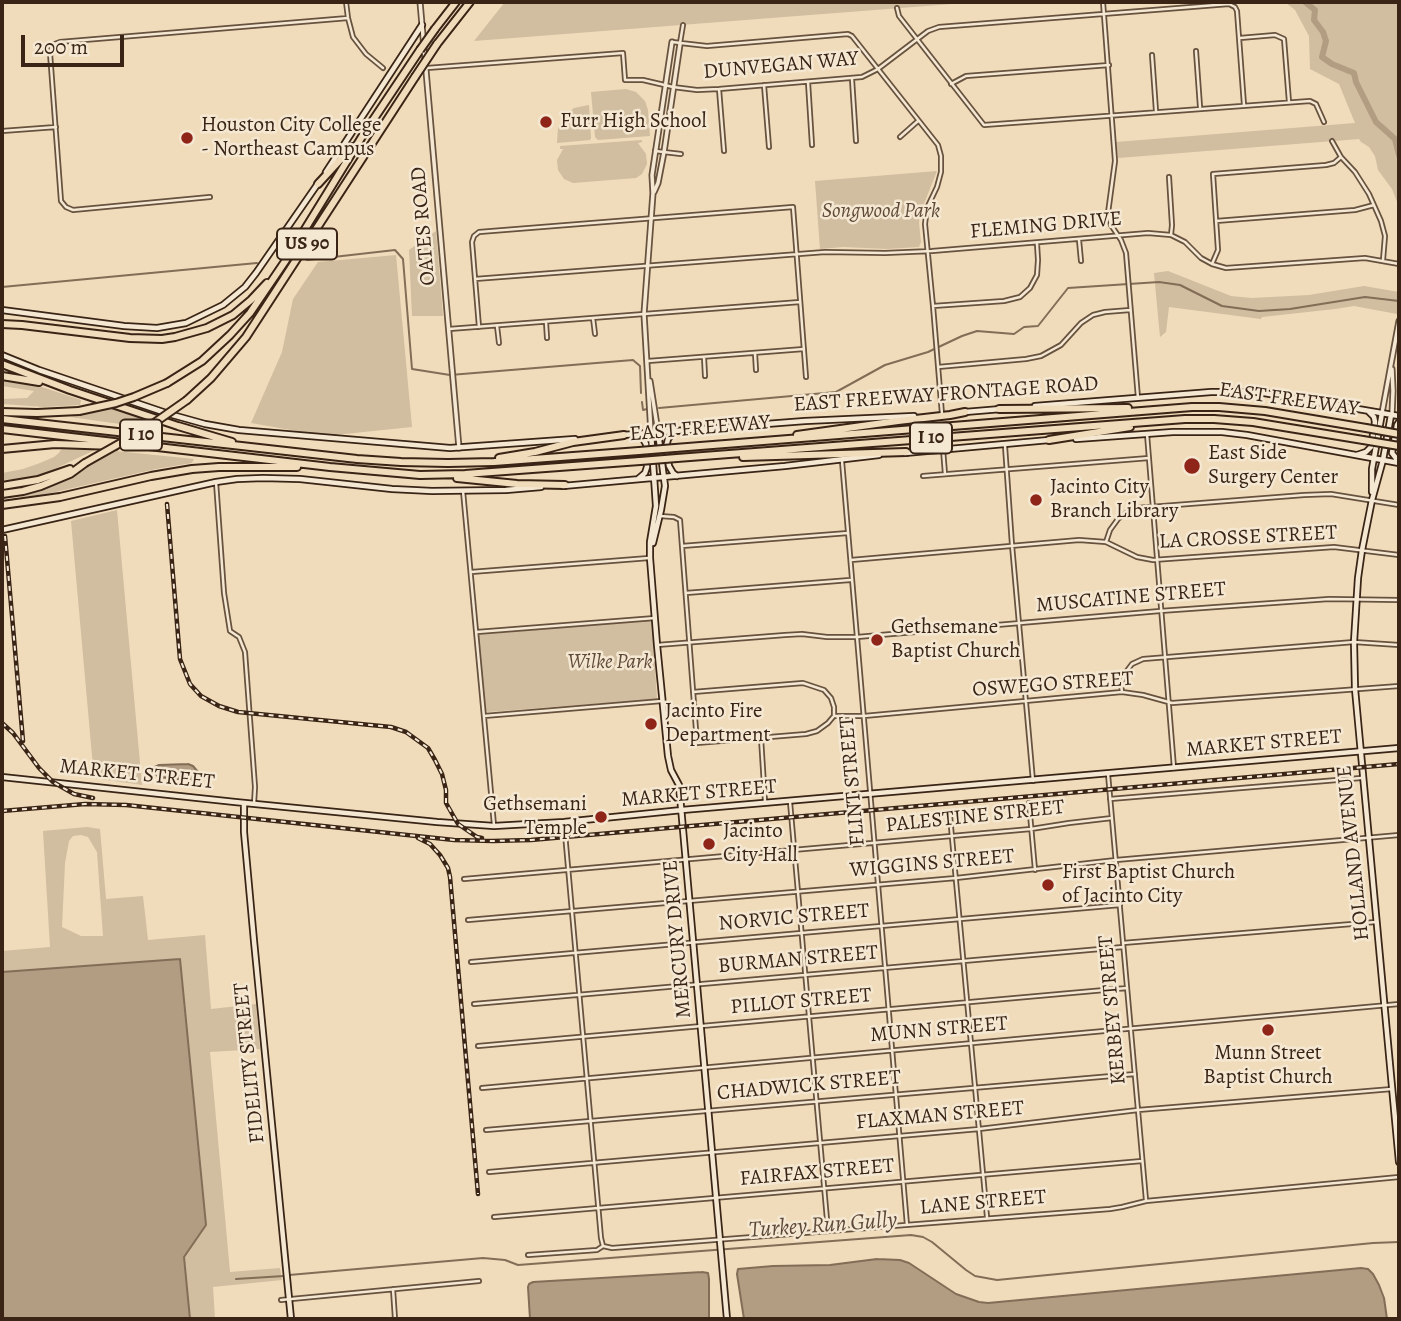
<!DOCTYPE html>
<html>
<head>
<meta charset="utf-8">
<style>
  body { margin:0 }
  #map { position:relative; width:1401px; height:1321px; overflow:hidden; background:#f0dcbb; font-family:Alegreya,serif }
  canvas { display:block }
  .frame { position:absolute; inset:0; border:4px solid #392416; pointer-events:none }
  .scale { position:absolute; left:21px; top:35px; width:103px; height:32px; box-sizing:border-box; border:4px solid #392416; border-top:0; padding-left:9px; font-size:21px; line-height:24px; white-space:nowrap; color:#392416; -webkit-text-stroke:5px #f5e8d3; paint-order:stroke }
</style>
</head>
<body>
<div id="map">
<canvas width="1401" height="1321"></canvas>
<div class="frame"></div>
<div class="scale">200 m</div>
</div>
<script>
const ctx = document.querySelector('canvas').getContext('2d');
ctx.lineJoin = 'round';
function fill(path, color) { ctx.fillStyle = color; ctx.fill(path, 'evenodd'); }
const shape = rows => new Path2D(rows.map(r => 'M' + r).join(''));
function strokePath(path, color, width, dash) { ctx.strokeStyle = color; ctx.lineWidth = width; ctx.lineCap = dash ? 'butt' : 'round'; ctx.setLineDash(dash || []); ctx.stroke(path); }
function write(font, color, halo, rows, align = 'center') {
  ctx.font = font + ' Alegreya,serif'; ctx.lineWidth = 5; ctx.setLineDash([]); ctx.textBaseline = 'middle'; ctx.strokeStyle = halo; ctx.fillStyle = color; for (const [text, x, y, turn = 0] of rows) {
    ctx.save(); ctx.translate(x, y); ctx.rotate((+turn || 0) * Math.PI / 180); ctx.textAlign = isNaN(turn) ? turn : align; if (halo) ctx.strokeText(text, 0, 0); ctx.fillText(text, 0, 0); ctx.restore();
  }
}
fill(shape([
  [505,2,978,2,474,41],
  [1285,2,1399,2,1399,207,1392,189,1378,170,1375,156,1369,147,1361,142,1359,139,1118,158,1116,142,1355,123,1339,84,1310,69,1309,36,1295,10],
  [626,89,636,92,645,101,648,110,650,136,598,140,595,137,591,92],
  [589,105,591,138,590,140,557,143,558,128,565,115,574,108],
  [642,140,642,142,638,143,646,154,647,164,642,174,636,178,573,183,564,179,558,170,557,160,563,149,560,149,560,146],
  [937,171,920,214,919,223,921,242,919,247,887,249,843,247,820,249,815,181],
  [436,231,443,316,412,316,409,250],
  [396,255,412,427,325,436,251,423,282,352,293,299,318,262],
  [1168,271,1231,296,1252,298,1309,295,1364,286,1399,292,1399,301,1397,314,1354,306,1335,309,1262,317,1261,319,1169,307,1166,332,1160,337,1154,273],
  [2,380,39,386,81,400,80,405,44,407,2,404,2,399,27,398,34,391,2,386],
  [114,408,147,420,134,426,70,417],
  [62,448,99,448,46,473,21,479,2,480,2,473,23,469,40,463,54,457,59,453],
  [116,451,194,459,192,463,156,469,42,495,21,497,21,494,63,480],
  [117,510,142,785,94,778,71,521],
  [652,620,657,699,488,712,486,711,478,635],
  [87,827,100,829,106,899,143,896,148,940,205,935,211,1009,256,1004,260,1049,210,1052,230,1272,280,1268,282,1280,213,1287,215,1319,2,1319,2,951,50,947,43,831],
  [81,835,88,837,97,852,103,936,81,936,62,927,65,863,69,841,73,836]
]), '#d1bd9f');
const water = shape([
  [188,764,193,766,198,772,199,777,197,781,158,777,155,773,155,767,159,765,188,764],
  [180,959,206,1225,184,1257,190,1319,2,1319,2,972,180,959],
  [877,1259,900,1260,909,1263,956,1294,979,1302,988,1303,1361,1268,1368,1269,1373,1274,1379,1285,1384,1298,1387,1319,744,1319,737,1274,738,1269,773,1266,830,1265,877,1259],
  [702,1272,708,1273,709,1279,709,1319,530,1319,528,1287,529,1284,533,1282,702,1272]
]);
fill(water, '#b29d83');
strokePath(water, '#826d57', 2);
strokePath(shape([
  [307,260,395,250,403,259,412,369,450,375,633,360,640,366,641,393],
  [2,287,257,263],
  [642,402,643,410,647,409],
  [659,408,836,392,885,365,928,352,962,336,977,331,1014,334,1024,327,1038,326,1068,288,1159,282,1180,285,1222,306,1259,311,1290,309,1365,297,1399,301],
  [289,1275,483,1258,505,1260,518,1265,911,1235,923,1237,932,1242,966,1270,975,1276,997,1280,1373,1243,1399,1242],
  [236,1279,284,1276]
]), '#826d57', 2);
strokePath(shape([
  [1305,2,1315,10,1314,20,1323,32,1326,41,1322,57,1332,64,1354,73,1356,82,1376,122,1395,139,1399,155]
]), '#b29d83', 6);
const minor = shape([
  [346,2,348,18,353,37,366,54,383,68],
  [1103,2,1115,161,1108,213,1111,225,1121,240,1126,253,1138,398],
  [897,8,899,16,984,125,1310,101,1316,104,1324,122],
  [1240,38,1275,35,1284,39,1289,102],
  [672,42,707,46,848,34,852,36,938,145,941,156,941,172,937,187,927,208,925,224,933,306,942,414],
  [680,43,683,25],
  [1196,51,1200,107],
  [1152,55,1156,111],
  [427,68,623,53,625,80,643,80,673,87,697,90,719,89,862,77,878,69,928,31,939,27,1229,4,1235,7,1237,11,1244,105],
  [852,79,856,141],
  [808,82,812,145],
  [951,84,966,76,1109,65],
  [764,85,769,147],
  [719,89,724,151],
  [2,131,56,127],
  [900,137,918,121],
  [1332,141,1341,157,1355,172,1369,194,1381,221,1385,236,1383,260],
  [655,151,681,154],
  [1169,177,1172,225,1171,235],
  [210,197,73,210,66,207,61,201,50,53,52,45,60,42,348,18],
  [1216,221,1355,210,1374,205],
  [1079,240,1081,261],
  [1212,264,1218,250,1213,174,1326,165,1334,163,1341,157],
  [475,279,825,252,885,253,932,251,1148,233,1171,235,1185,242,1201,258,1212,264,1226,268,1365,258,1399,264],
  [933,306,1004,301,1020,297,1030,288,1037,275,1038,260,1037,244],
  [593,318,595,334],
  [546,322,547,338],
  [497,326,499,343],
  [479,327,472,242,474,236,479,232,793,207,806,377],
  [449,329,800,302],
  [755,353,756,370],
  [704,357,705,376],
  [648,361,804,349],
  [938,367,1026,359,1041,356,1061,345,1081,323,1093,315,1105,312,1130,310],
  [1147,434,1174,768],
  [1005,446,1012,545,1033,781],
  [943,449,945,474],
  [842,461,907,1225],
  [923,476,1149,458],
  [216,482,224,593,230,631,239,637,245,652,255,787,254,804],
  [463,491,494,825],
  [660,516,674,517,680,520,697,743,806,734,817,731,828,723,833,717],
  [1106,542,1110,530,1118,519,1127,512,1137,508,1304,495,1331,494,1399,505],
  [682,546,848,533],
  [851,560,1079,540,1106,542,1137,557,1153,560,1334,547,1399,555],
  [471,572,649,558],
  [686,593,850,580],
  [477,632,655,618],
  [657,645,785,635,802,634,827,637,857,637,1160,611,1329,599,1399,600],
  [693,692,803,683,824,690,831,698,834,707,834,716],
  [1122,692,1121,684,1126,672,1132,664,1143,659,1354,642,1399,645],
  [484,716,662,701],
  [834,716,864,716,1122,692,1143,695,1172,703,1399,686],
  [761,738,765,801],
  [1108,774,1146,1200],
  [1110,799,1361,778],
  [790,802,828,1231],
  [1029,803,1035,870],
  [950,816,987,1217],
  [564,822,601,1238,603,1246],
  [464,879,1031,829,1069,823,1112,818],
  [468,920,956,878,1116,860,1399,835],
  [1123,943,1376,922],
  [471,962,1120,905],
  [474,1004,1123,947],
  [478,1046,1127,988],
  [482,1088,1399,1004],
  [486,1130,1135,1074],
  [489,1172,979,1129,1138,1110,1392,1089],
  [494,1217,1142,1161],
  [528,1255,597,1250,603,1246,612,1248,1110,1209,1122,1207,1146,1201,1399,1177],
  [393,1289,395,1319],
  [281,1300,479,1281]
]);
const tertiary = shape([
  [420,2,459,448],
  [654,192,658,183,664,152,680,44],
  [650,381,658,432],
  [1382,413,1399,321],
  [1392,414,1393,391,1392,369],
  [651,433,644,314,653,193,652,175,672,42]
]);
const secondary = shape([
  [326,172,422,25],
  [2,310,124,326,157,328,186,323,223,305,245,287,256,273,319,182],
  [2,355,39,370,169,414,205,424,239,430,450,448,575,439],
  [1035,406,1211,392,1258,392,1399,416],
  [965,412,1001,409],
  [1391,415,1383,460,1372,500,1362,550,1358,578,1354,642,1355,689,1399,1162],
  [674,431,668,439,666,447,669,466,673,473,677,476],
  [651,433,656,506,650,542,650,558,657,645,668,756,671,770,679,785,727,1319],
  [623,435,805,421,914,416],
  [638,436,643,439,646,444,647,467,645,473,638,479],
  [1076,439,1173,432,1222,432,1247,435,1399,463],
  [905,453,1049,440],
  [1357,455,1366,452,1371,447,1375,422,1374,417,1369,412],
  [1399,462,1392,453,1397,425,1399,422],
  [563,486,785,466,879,455],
  [1372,492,1372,469,1382,413],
  [2,530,216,482,237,479,263,478,300,479,392,489,432,491,506,490,541,487],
  [653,543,661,510,665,486,658,432],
  [2,777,235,802,437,822,494,826,564,822,682,810,1399,748],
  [244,803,244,832,254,941,291,1319]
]);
const motorway = shape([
  [435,29,456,2],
  [437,44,470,2],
  [318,184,352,147],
  [2,324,22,325,130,338,162,339,175,337,207,328,233,315,251,300,267,283],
  [2,364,70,390,178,426,232,442],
  [2,376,39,382],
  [167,383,202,361,230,335,250,313,286,260,363,135,420,50],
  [187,400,211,378,246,337,415,77],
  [999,409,1128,408],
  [2,412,37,413,79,411],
  [2,419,357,459,401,462,448,463,494,462,639,451],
  [2,429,330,467,420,475,465,474,640,461],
  [797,435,898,421,950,415,965,412],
  [1049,440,1130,427],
  [675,448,1192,407,1219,407,1265,411,1366,428],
  [2,449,55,444,115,446],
  [743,457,906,452],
  [499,458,535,452,573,442,624,435],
  [677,458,1185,419,1214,419,1253,422,1363,440],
  [457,478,517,484,565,485],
  [2,486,38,480,70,469],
  [2,494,23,491,41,486,70,474,85,463],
  [2,505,60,497,151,476,192,469,219,467,297,467]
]);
strokePath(minor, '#67523f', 6);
strokePath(tertiary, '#67523f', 7);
strokePath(secondary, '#392416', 8);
strokePath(motorway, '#392416', 10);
strokePath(minor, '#f5e8d3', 2.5);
strokePath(tertiary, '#f5e8d3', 3.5);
strokePath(secondary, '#f5e8d3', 4.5);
strokePath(motorway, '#f0dcbb', 6);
const rail = shape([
  [167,504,180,659,190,684,201,696,219,706,238,712,391,727,406,732,428,748,435,760,442,774,446,790,446,803,458,824,477,837,482,838],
  [5,536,23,741],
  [2,723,13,733,39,768,53,782,74,794,93,798],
  [2,811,85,804,126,805,454,840,493,841,531,840,1399,764],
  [418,838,430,844,440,855,448,868,450,877,478,1194]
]);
strokePath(rail, '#392416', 4.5);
strokePath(rail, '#f5e8d3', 2, [5]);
const motorwayBridge = shape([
  [420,50,435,29],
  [415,77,437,44],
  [79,411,116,403,134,397,167,383],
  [1366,428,1399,434],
  [1363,440,1399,446],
  [639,451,675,448],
  [640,461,677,458],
  [85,463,147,428,187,400]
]);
strokePath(motorwayBridge, '#392416', 10, []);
strokePath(motorwayBridge, '#f0dcbb', 6);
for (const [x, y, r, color] of [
  [546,122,7,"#8f2418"],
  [187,138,7,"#8f2418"],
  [1192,466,9,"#8f2418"],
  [1036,500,7,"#8f2418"],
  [877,640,7,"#8f2418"],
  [651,724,7,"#8f2418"],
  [601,817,7,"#8f2418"],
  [709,844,7,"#8f2418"],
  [1048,885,7,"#8f2418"],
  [1268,1030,7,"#8f2418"]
]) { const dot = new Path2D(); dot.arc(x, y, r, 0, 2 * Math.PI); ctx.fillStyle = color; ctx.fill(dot); strokePath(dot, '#f5e8d3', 2.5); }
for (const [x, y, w] of [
  [307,244,60],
  [141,435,42],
  [931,438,42]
]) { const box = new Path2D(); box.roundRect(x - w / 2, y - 15.5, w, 31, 5); ctx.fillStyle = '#f5e8d3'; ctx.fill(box); strokePath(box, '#392416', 2); }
write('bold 19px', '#392416', null, [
  ["US 90",307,244],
  ["I 10",141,435],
  ["I 10",931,438]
]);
write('21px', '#392416', '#f5e8d3', [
  ["DUNVEGAN WAY",781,66,-5],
  ["OATES ROAD",424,226,-95],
  ["FLEMING DRIVE",1046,226,-5],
  ["EAST FREEWAY FRONTAGE ROAD",946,395,-4],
  ["EAST FREEWAY",1289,400,8],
  ["EAST FREEWAY",700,429,-5],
  ["LA CROSSE STREET",1248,538,-3],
  ["MUSCATINE STREET",1131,598,-5],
  ["OSWEGO STREET",1053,685,-4],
  ["MARKET STREET",1264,744,-5],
  ["MARKET STREET",137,775,6],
  ["FLINT STREET",853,781,-95],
  ["MARKET STREET",699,794,-5],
  ["PALESTINE STREET",975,817,-6],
  ["HOLLAND AVENUE",1354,853,-96],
  ["WIGGINS STREET",932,864,-5],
  ["NORVIC STREET",794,918,-5],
  ["MERCURY DRIVE",678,939,-95],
  ["BURMAN STREET",798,960,-5],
  ["PILLOT STREET",801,1002,-5],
  ["KERBEY STREET",1113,1010,-95],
  ["MUNN STREET",939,1030,-5],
  ["FIDELITY STREET",250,1063,-96],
  ["CHADWICK STREET",809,1086,-5],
  ["FLAXMAN STREET",940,1116,-5],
  ["FAIRFAX STREET",817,1173,-5],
  ["LANE STREET",983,1203,-5]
]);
write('21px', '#392416', '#f5e8d3', [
  ["Furr High School",560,122],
  ["Houston City College",201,126],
  ["- Northeast Campus",201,150],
  ["East Side",1208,454],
  ["Surgery Center",1208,478],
  ["Jacinto City",1050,488],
  ["Branch Library",1050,512],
  ["Gethsemane",891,628],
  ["Baptist Church",891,652],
  ["Jacinto Fire",665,712],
  ["Department",665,736],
  ["Gethsemani",587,805,"right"],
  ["Temple",587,829,"right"],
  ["Jacinto",723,832],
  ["City Hall",723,856],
  ["First Baptist Church",1062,873],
  ["of Jacinto City",1062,897],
  ["Munn Street",1268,1054,"center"],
  ["Baptist Church",1268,1078,"center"]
], 'left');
write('italic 21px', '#5f4a38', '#f5e8d3', [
  ["Songwood Park",881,212],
  ["Wilke Park",610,663]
]);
write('italic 23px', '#5d4837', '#f5e8d3', [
  ["Turkey Run Gully",823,1226,-4]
]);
</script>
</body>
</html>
